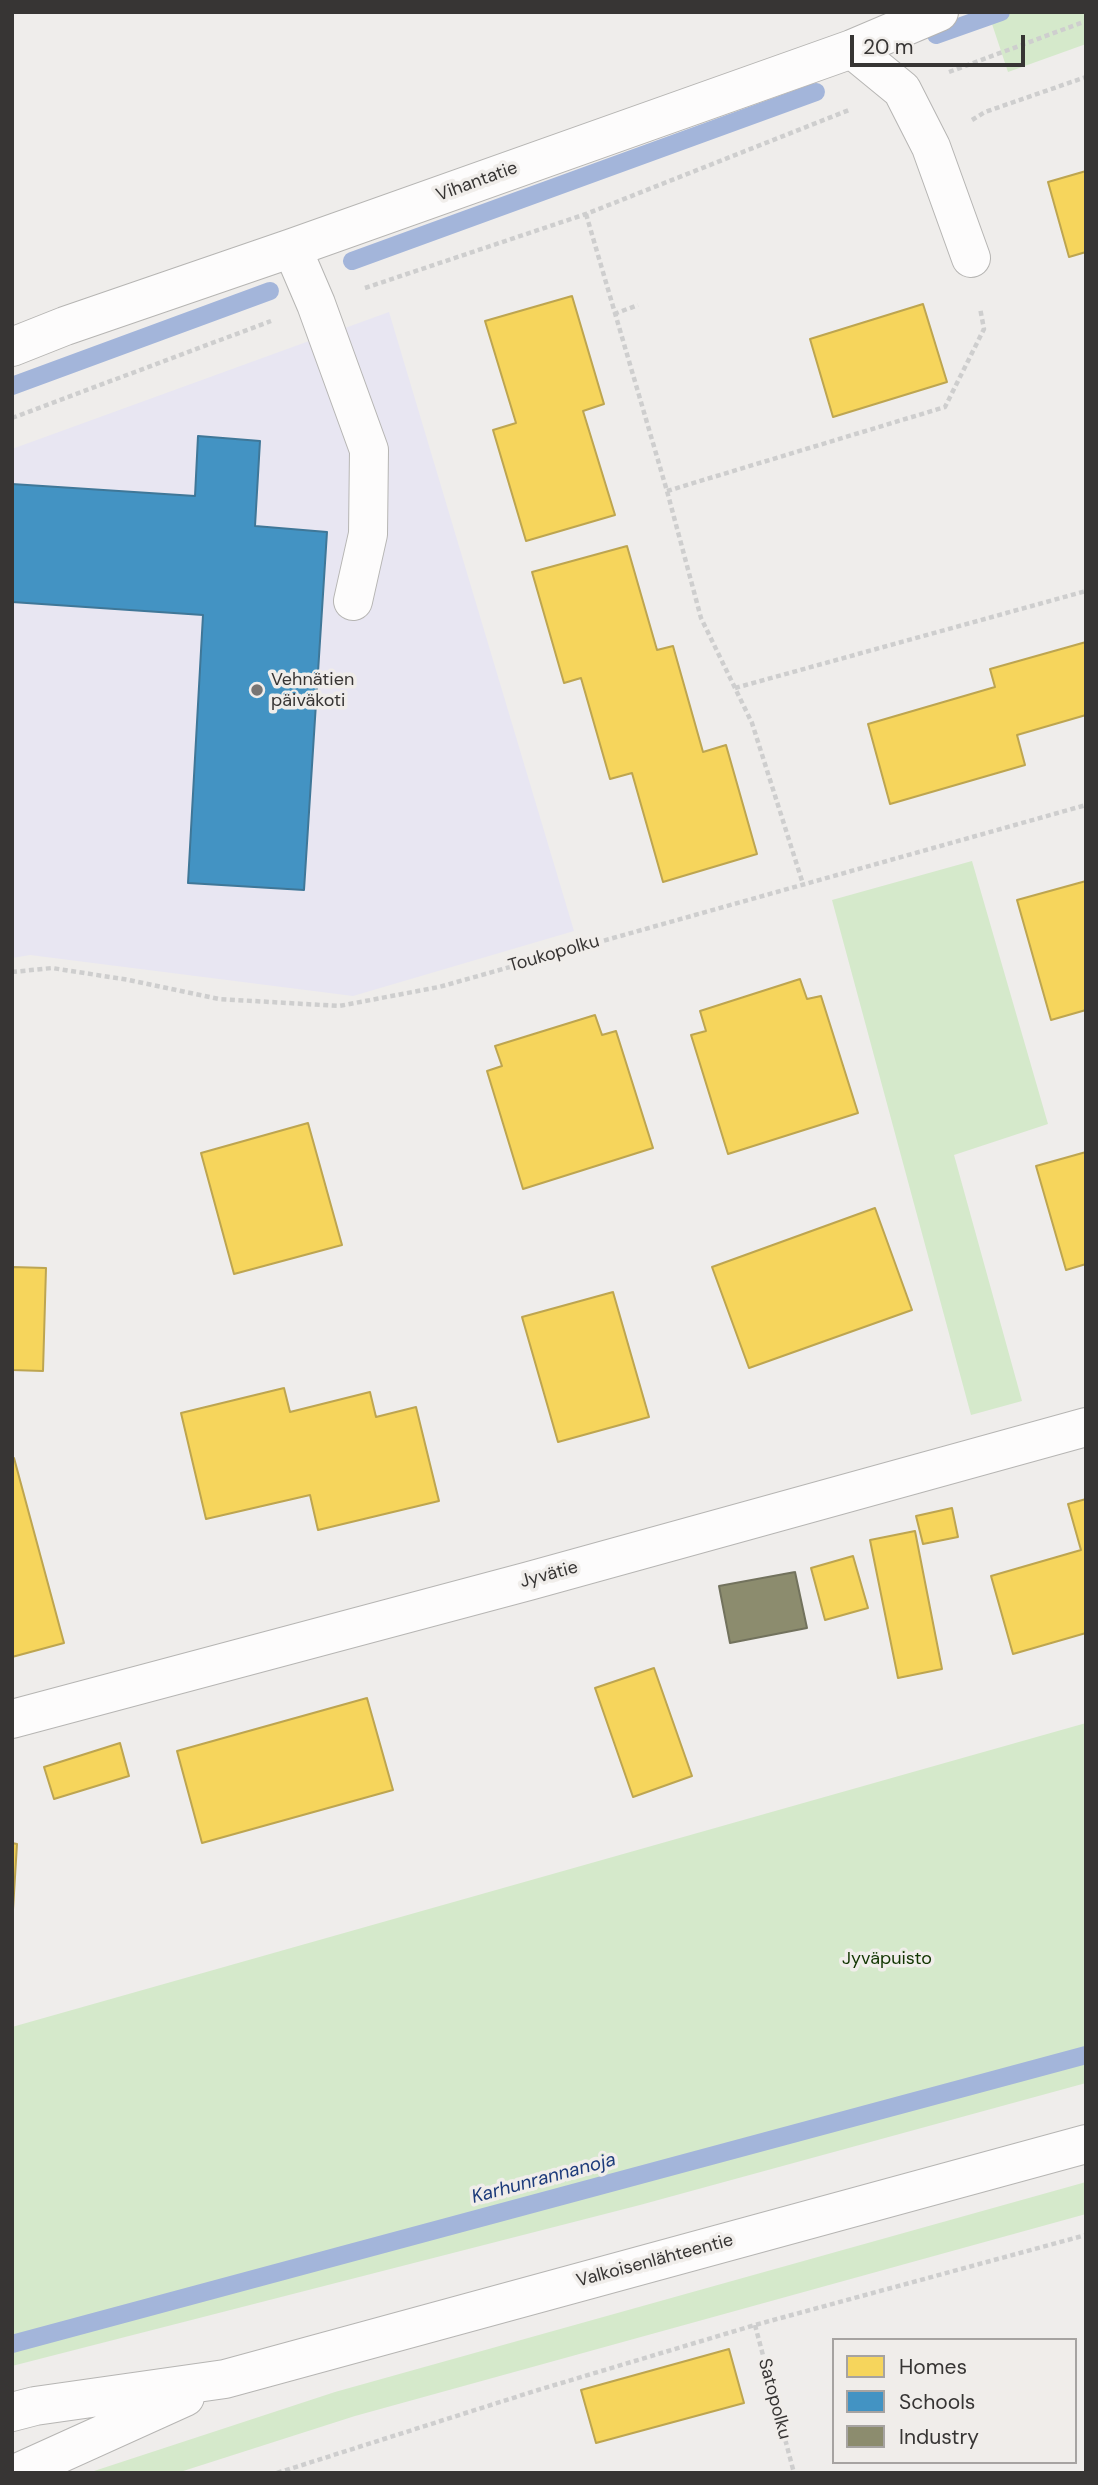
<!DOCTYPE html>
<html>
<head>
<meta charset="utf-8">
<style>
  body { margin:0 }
  #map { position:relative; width:1098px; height:2485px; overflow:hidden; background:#efedeb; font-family:"DM Sans",sans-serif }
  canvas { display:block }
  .frame { position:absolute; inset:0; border:14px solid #373534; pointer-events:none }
  .legend { position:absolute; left:832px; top:2338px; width:245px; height:126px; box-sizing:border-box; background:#f0edea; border:2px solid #a6a3a1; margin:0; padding:9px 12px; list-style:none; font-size:21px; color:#373534 }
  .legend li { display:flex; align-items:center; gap:14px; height:35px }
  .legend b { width:35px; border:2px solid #a6a3a1 }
  .scale { position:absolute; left:850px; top:35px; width:175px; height:32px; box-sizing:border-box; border:4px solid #373534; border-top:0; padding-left:9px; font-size:21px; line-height:24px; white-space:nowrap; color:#373534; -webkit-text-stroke:5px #f0edea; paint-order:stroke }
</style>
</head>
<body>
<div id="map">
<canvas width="1098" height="2485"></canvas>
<div class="frame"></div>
<ul class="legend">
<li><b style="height:19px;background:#f6d55c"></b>Homes</li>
<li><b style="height:19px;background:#4393c3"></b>Schools</li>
<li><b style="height:19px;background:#8c8c6e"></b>Industry</li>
</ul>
<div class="scale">20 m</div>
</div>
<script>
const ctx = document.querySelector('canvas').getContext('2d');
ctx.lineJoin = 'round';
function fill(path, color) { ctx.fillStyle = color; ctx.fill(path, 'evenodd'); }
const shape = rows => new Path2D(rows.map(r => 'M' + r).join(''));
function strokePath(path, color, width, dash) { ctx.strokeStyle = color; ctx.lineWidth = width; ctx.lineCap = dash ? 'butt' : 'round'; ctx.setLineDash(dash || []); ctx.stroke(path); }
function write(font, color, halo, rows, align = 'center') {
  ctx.font = font + ' "DM Sans",sans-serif'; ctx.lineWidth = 7; ctx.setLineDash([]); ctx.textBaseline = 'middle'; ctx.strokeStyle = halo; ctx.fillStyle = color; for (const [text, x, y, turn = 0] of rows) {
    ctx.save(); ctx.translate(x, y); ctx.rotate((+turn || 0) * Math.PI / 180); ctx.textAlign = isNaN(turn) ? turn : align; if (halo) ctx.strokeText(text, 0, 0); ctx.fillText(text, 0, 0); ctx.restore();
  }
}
fill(shape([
  [389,312,574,931,353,996,30,955,12,958,12,449]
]), '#e8e6f2');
fill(shape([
  [988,12,1086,12,1086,44,1008,72],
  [972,861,1048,1124,954,1155,1022,1401,971,1415,832,900],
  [1086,1723,1086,2083,640,2205,12,2366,12,2027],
  [1086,2182,1086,2214,355,2416,177,2473,88,2473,335,2392]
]), '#d5e9cb');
const homes = shape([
  [1086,171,1086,252,1069,257,1048,182,1086,171],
  [572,296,604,404,583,411,615,515,526,541,493,430,516,423,485,321,572,296],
  [923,304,947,382,833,417,810,339,923,304],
  [627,546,657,650,673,646,703,752,726,745,757,854,663,882,632,773,610,779,581,678,564,683,532,572,627,546],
  [1086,642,1086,715,1017,735,1025,765,890,804,868,724,995,687,990,669,1086,642],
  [1086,881,1086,1010,1051,1020,1017,900,1086,881],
  [800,979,807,999,821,996,858,1113,728,1154,691,1035,706,1031,700,1011,800,979],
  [595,1015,602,1035,616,1031,653,1148,523,1189,487,1071,502,1066,495,1046,595,1015],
  [308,1123,342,1245,234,1274,201,1153,308,1123],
  [1086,1152,1086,1264,1066,1270,1036,1166,1086,1152],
  [875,1208,912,1310,749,1368,712,1267,875,1208],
  [12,1267,46,1268,43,1371,12,1370,12,1267],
  [613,1292,649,1417,558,1442,522,1317,613,1292],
  [284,1388,290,1412,370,1392,376,1417,416,1407,439,1501,318,1530,310,1495,206,1519,181,1413,284,1388],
  [12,1458,14,1458,64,1643,12,1657,12,1458],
  [1086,1499,1086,1633,1013,1654,991,1576,1081,1550,1068,1504,1086,1499],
  [952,1508,958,1537,923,1544,916,1516,952,1508],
  [915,1531,942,1669,898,1678,870,1540,915,1531],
  [853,1556,868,1608,825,1620,811,1568,853,1556],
  [654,1668,692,1776,633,1797,595,1688,654,1668],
  [367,1698,393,1790,202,1843,177,1751,367,1698],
  [120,1743,129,1776,54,1799,44,1767,120,1743],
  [12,1843,17,1844,12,1926,12,1843],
  [729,2349,744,2403,596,2443,581,2390,729,2349]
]);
fill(homes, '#f6d55c');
strokePath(homes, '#bda550', 2);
const schools = shape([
  [198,436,260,441,255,526,327,532,304,890,188,883,203,615,12,602,12,484,195,496,198,436]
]);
fill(schools, '#4393c3');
strokePath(schools, '#3f7798', 2);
const industry = shape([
  [795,1572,807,1628,730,1643,719,1586,795,1572]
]);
fill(industry, '#8c8c6e');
strokePath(industry, '#72725d', 2);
strokePath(shape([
  [936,35,1001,12],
  [352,261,816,92],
  [12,386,270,291],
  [12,2344,1086,2055]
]), '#a3b5da', 18);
const minor = shape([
  [852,49,902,90,931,147,971,258],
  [292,248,316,304,369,450,368,534,353,601],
  [12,347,65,326,292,248,852,49,939,12],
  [12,1719,529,1581,1086,1427],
  [12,2412,35,2406,225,2379,1086,2144],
  [17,2473,185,2397]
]);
strokePath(minor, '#b6b5b3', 40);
strokePath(shape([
  [949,72,1086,21],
  [972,120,985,112,1086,77],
  [586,214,667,491,701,618,752,723,803,884],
  [365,288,586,214,849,110],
  [614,314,638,305],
  [12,418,271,321],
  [667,491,945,407,984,329,980,308],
  [735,688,1086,591],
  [12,972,52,968,129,980,219,999,339,1006,439,987,1086,805],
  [755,2325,794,2473],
  [277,2473,538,2390,755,2325,1086,2235]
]), '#cecece', 4.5, [5, 3.5]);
strokePath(minor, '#fdfcfc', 38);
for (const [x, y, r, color] of [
  [257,690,7,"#777574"]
]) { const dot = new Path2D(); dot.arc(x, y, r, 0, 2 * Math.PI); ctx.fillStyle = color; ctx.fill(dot); strokePath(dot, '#f0edea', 2.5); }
write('18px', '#373534', '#f0edea', [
  ["Vihantatie",477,182,-20],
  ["Toukopolku",554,954,-16],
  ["Jyvätie",549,1575,-15],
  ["Valkoisenlähteentie",655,2261,-15],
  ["Satopolku",774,2399,75]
]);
write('18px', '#373534', '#f0edea', [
  ["Vehnätien",271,680],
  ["päiväkoti",271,701]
], 'left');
write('18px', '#113500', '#f0edea', [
  ["Jyväpuisto",887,1959]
]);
write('italic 19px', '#1d3b7b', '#f0edea', [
  ["Karhunrannanoja",544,2179,-15]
]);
</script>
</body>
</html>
